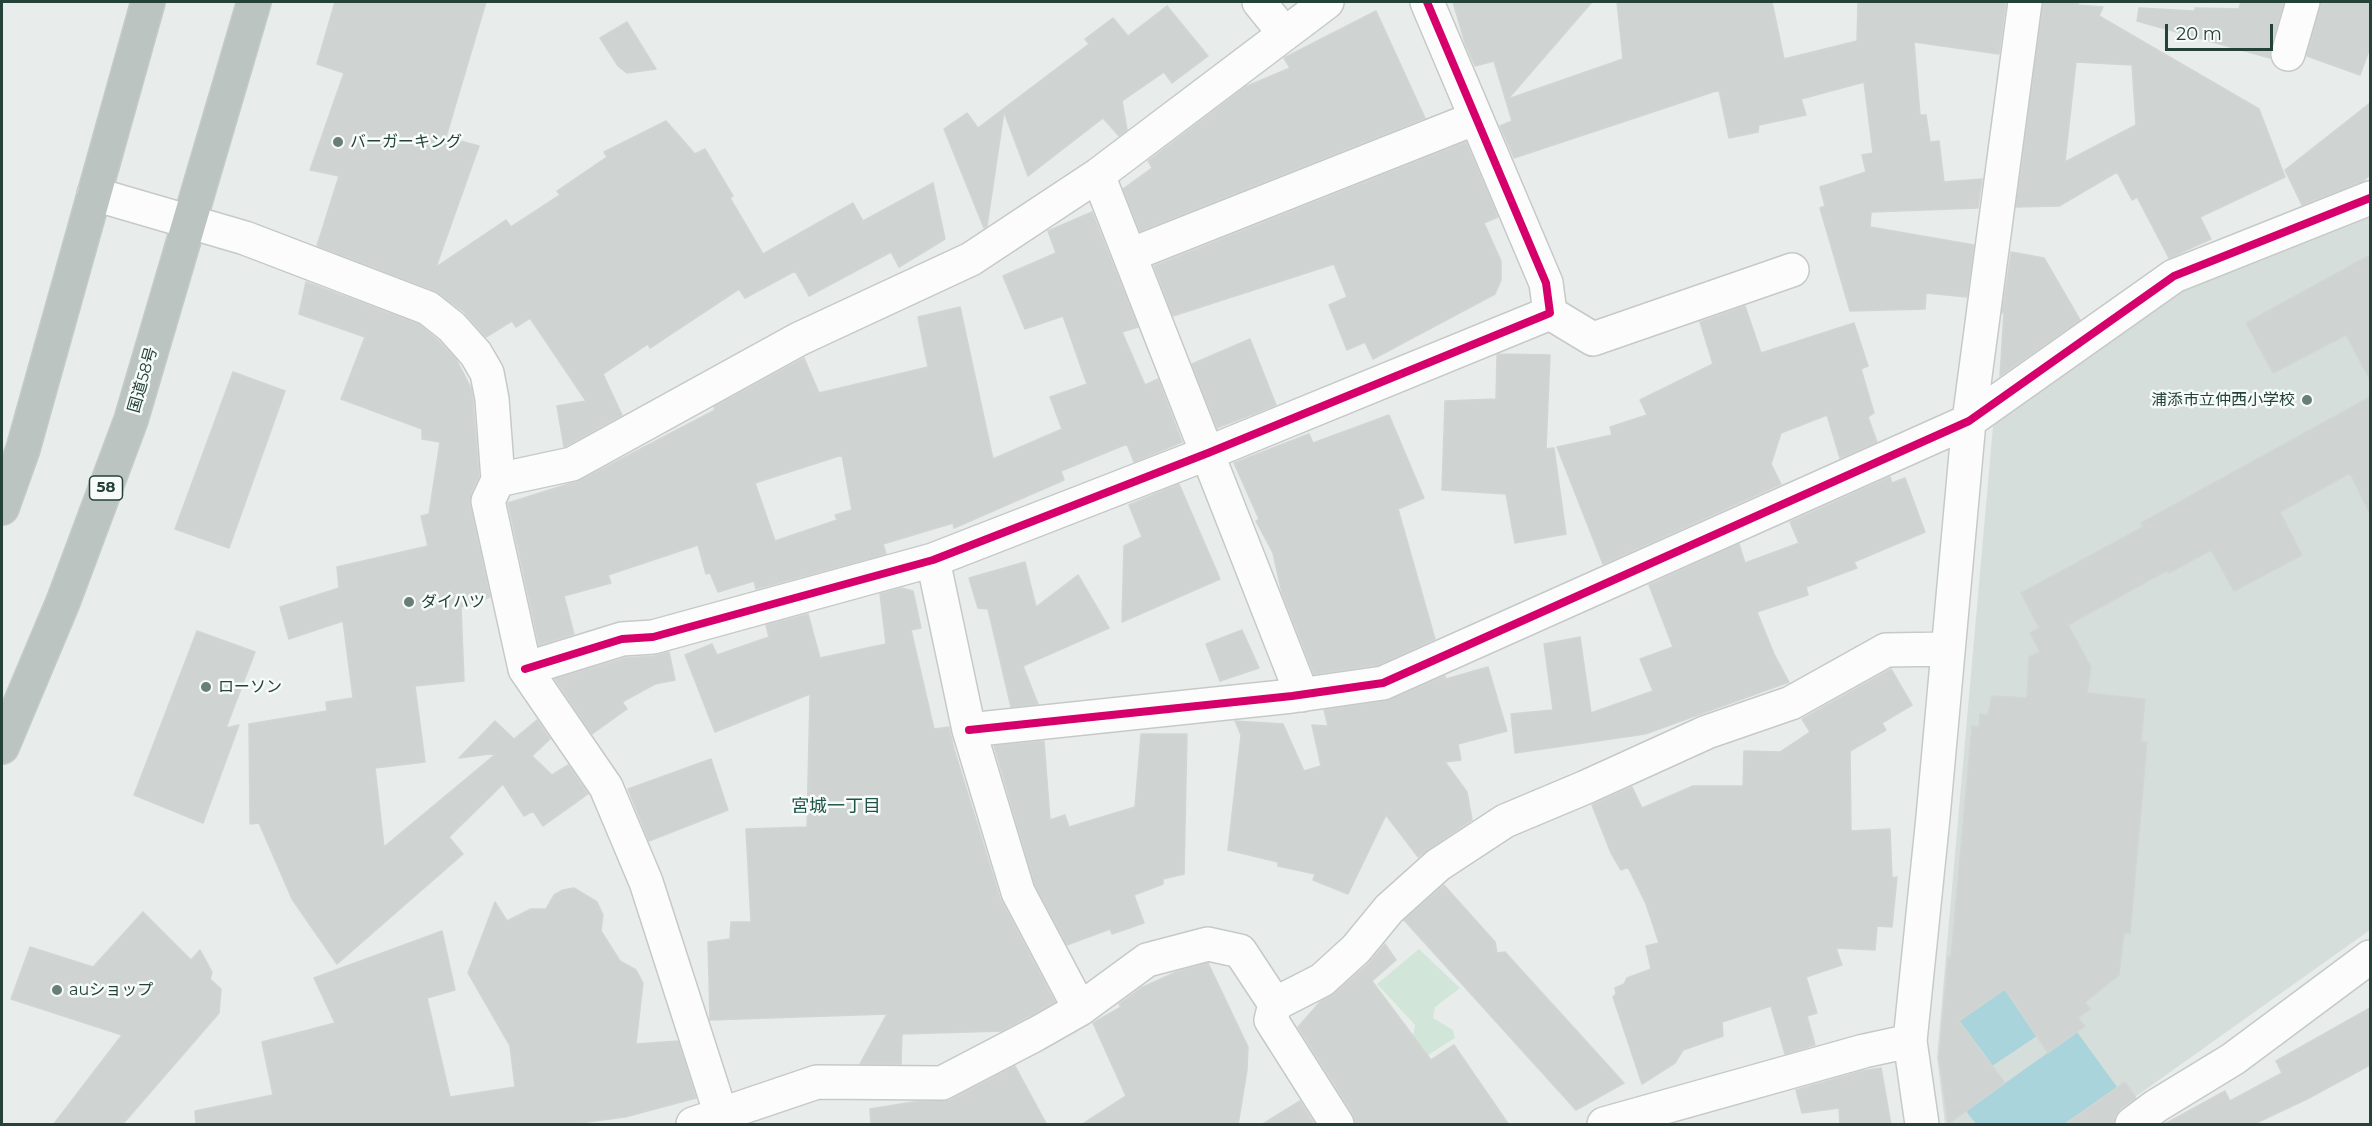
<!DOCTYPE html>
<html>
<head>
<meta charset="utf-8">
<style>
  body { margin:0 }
  #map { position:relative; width:2372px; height:1126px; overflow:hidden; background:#e8edeb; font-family:Montserrat,sans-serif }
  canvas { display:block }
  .frame { position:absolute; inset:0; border:3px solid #24423a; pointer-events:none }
  .scale { position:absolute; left:2165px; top:24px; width:108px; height:27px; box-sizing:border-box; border:3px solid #24423a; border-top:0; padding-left:8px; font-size:18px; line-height:21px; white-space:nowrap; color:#24423a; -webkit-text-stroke:4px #f7fbf9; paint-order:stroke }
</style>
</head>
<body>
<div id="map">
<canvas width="2372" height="1126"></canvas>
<div class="frame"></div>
<div class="scale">20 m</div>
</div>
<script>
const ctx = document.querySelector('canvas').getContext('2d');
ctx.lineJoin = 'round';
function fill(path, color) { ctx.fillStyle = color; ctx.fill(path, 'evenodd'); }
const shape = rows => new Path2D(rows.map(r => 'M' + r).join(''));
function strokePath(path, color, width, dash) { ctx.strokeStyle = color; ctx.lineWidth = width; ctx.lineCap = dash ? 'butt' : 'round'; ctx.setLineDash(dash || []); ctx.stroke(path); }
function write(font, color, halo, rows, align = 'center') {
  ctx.font = font + ' Montserrat,"Noto Sans JP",sans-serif'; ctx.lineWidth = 5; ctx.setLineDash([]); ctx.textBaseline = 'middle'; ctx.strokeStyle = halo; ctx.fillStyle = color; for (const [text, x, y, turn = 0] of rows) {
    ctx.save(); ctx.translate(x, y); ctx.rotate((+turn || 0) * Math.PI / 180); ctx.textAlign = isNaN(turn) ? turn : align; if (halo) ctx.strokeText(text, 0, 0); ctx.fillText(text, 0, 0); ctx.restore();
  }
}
fill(shape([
  [2370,206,2370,930,2097,1124,1945,1124,1937,1057,1993,426,2181,283]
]), '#d6dedb');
fill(shape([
  [1419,949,1460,988,1435,1007,1433,1018,1453,1030,1455,1038,1406,1069,1415,1025,1377,984]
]), '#d1e6d8');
fill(shape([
  [2005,989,2037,1036,1992,1066,1959,1021],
  [2077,1032,2117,1087,2064,1124,1976,1124,1966,1111]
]), '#a9d4db');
const building = shape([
  [335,2,486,2,446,137,479,146,436,267,506,220,511,227,560,195,557,191,607,157,604,152,666,121,695,154,705,149,733,196,730,198,763,254,853,203,863,221,933,183,945,239,899,267,891,252,809,296,795,271,745,298,739,289,650,348,648,344,603,374,622,415,564,447,557,406,586,401,530,318,516,327,512,321,486,337,464,312,435,291,317,246,339,176,310,170,344,73,317,64,335,2],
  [1453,2,1592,2,1508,99,1623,59,1617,2,1772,2,1784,59,1857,41,1858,2,2006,2,1999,54,1914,42,1920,115,1926,115,1930,142,1939,141,1944,182,1982,179,1978,208,1871,212,1870,227,1974,245,1967,297,1926,293,1925,309,1850,311,1820,208,1825,206,1820,187,1866,172,1862,155,1873,153,1864,82,1801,99,1806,115,1759,125,1758,132,1729,138,1719,90,1514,158,1500,126,1512,121,1494,61,1475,66,1465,43,1453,2],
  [2043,2,2079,2,2078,5,2103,7,2099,16,2259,109,2285,177,2200,217,2211,239,2169,258,2137,197,2132,200,2117,172,2059,206,2016,207,2043,2],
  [2076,62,2132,65,2136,125,2065,162,2076,62],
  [2241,2,2284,2,2270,49,2270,58,2137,21,2139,8,2195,11,2195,8,2239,9,2241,2],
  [2321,2,2370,2,2370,48,2360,75,2307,56,2321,2],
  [1167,6,1208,56,1172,83,1164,72,1122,101,1127,130,1119,136,1103,118,1028,176,1004,112,987,226,984,228,944,129,967,113,978,128,1089,44,1085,39,1113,18,1128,36,1167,6],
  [1376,11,1425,118,1140,231,1123,189,1152,168,1148,161,1245,87,1290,68,1284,58,1376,11],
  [627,22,656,69,627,73,618,66,600,38,627,22],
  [2370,103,2370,175,2363,181,2302,205,2285,170,2370,103],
  [1466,142,1498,217,1484,223,1501,261,1501,280,1495,294,1373,359,1365,342,1347,350,1329,305,1347,297,1334,264,1173,316,1154,266,1466,142],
  [1092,212,1138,327,1122,332,1145,385,1158,379,1182,442,1134,462,1127,444,1061,471,1064,480,954,528,953,523,883,544,886,554,756,589,754,581,718,592,710,573,706,574,698,545,608,575,611,583,564,596,574,634,539,645,508,503,581,480,715,410,714,407,804,358,819,393,928,367,918,317,960,307,993,459,1062,429,1050,397,1087,384,1063,316,1025,329,1003,276,1056,253,1048,231,1092,212],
  [842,455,852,510,835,515,837,520,775,541,755,483,842,455],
  [2011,252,2044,258,2080,320,2000,376,2004,313,2002,313,2011,252],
  [2370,255,2370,380,2346,335,2273,373,2246,323,2370,255],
  [306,282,419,324,439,341,456,359,471,388,473,400,479,476,471,493,470,505,490,597,461,607,464,681,415,686,425,762,375,768,384,847,497,753,459,758,495,721,514,739,537,720,550,739,532,756,552,775,568,765,588,794,543,826,533,811,524,816,503,784,449,837,463,854,337,964,292,899,259,823,250,824,249,724,327,711,326,702,353,698,343,621,289,639,280,607,339,588,337,567,428,546,421,516,429,514,440,442,422,439,422,429,341,399,365,337,299,314,306,282],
  [1745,306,1761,353,1854,323,1868,366,1861,369,1874,413,1868,417,1877,442,1840,458,1827,415,1781,433,1771,464,1781,484,1603,564,1557,447,1612,435,1610,427,1647,415,1640,400,1713,364,1700,322,1745,306],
  [1250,339,1276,405,1217,428,1192,364,1250,339],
  [1500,354,1550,355,1546,449,1554,448,1566,534,1515,543,1506,494,1442,490,1445,401,1496,399,1497,355,1500,354],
  [233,372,285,391,229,548,175,529,233,372],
  [2370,397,2370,514,2350,473,2280,512,2302,555,2234,591,2211,550,2169,573,2168,570,2068,625,2091,667,2087,693,2145,699,2141,742,2147,742,2130,934,2124,933,2119,975,2085,1002,2090,1009,2078,1018,2085,1026,2048,1053,2005,989,1959,1021,2005,1083,1948,1124,1939,1058,1948,957,1951,957,1972,726,1979,727,1980,714,1988,715,1992,696,2027,698,2029,657,2040,652,2030,633,2039,628,2021,593,2143,527,2141,523,2370,397],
  [1389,415,1424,498,1398,509,1435,639,1378,665,1314,674,1282,593,1273,553,1256,521,1259,519,1234,463,1309,434,1313,443,1389,415],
  [1890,477,1892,483,1905,478,1925,532,1854,562,1857,568,1806,587,1808,595,1757,612,1774,654,1789,682,1645,734,1515,753,1511,714,1553,710,1544,644,1580,637,1591,713,1653,691,1640,659,1673,647,1649,585,1739,544,1745,563,1799,543,1790,522,1890,477],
  [1179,484,1220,579,1122,622,1124,546,1142,537,1129,505,1179,484],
  [1025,562,1036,607,1078,575,1109,628,1023,666,1038,704,1011,707,988,609,978,608,969,578,1025,562],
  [901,588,913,591,921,628,911,630,934,729,949,727,954,749,1000,898,1055,1002,1002,1031,902,1034,901,1064,860,1064,887,1014,710,1020,708,942,730,939,731,922,751,922,746,829,807,827,810,694,715,732,685,655,712,644,717,655,769,637,766,625,808,614,820,658,886,644,880,594,901,588],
  [1242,630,1259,668,1220,681,1206,644,1242,630],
  [197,631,255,652,226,728,239,725,203,823,134,795,197,631],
  [669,652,675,680,655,684,622,702,627,709,592,734,555,679,625,658,654,656,669,652],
  [1488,667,1507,731,1458,744,1461,760,1445,762,1467,792,1472,820,1418,857,1386,815,1348,894,1313,880,1315,874,1278,866,1278,862,1228,850,1241,735,1235,721,1283,724,1304,771,1321,766,1312,725,1328,726,1324,710,1386,701,1445,676,1446,679,1488,667],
  [1891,669,1912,705,1882,723,1886,730,1850,751,1851,831,1890,829,1892,878,1897,877,1892,927,1877,926,1875,950,1836,948,1842,965,1806,977,1817,1013,1807,1016,1815,1045,1785,1054,1771,1006,1722,1022,1723,1036,1683,1050,1675,1063,1642,1084,1613,997,1616,994,1615,988,1624,984,1627,978,1651,969,1646,946,1659,943,1646,904,1628,867,1621,870,1611,853,1592,805,1632,787,1642,808,1693,786,1743,786,1744,751,1780,752,1810,732,1802,719,1891,669],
  [1141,734,1187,734,1184,874,1163,879,1163,884,1134,895,1144,923,1112,934,1110,929,1067,945,1035,885,994,746,1044,741,1050,820,1065,815,1069,827,1135,807,1141,734],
  [711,759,728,810,649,841,628,789,711,759],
  [1444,885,1495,942,1497,953,1505,952,1624,1083,1576,1110,1404,920,1444,885],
  [574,888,597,902,603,915,601,931,620,961,636,970,643,983,636,1044,678,1041,696,1098,625,1117,565,1125,196,1125,195,1111,273,1095,262,1042,335,1023,314,978,442,931,455,990,427,998,450,1097,515,1087,510,1046,468,973,495,902,507,921,531,909,546,909,554,895,563,890,574,888],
  [143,912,191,960,200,950,212,972,210,979,221,989,219,1013,122,1125,53,1125,122,1035,11,999,30,947,93,967,143,912],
  [1385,944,1396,960,1372,981,1431,1060,1454,1045,1509,1125,1356,1125,1353,1114,1298,1027,1320,1002,1334,994,1369,963,1385,944],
  [1208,963,1248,1047,1247,1070,1238,1125,1081,1125,1126,1096,1093,1023,1121,1007,1119,1004,1141,988,1176,972,1208,963],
  [2370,1008,2370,1065,2307,1099,2252,1125,2163,1125,2225,1091,2230,1101,2282,1073,2276,1061,2370,1008],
  [1015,1066,1047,1125,871,1125,870,1109,913,1102,950,1100,1015,1066],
  [1881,1068,1891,1125,1840,1125,1839,1108,1802,1113,1796,1090,1862,1071,1881,1068],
  [2125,1082,2136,1098,2120,1109,2115,1116,2114,1125,2064,1125,2125,1082],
  [1300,1101,1315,1125,1261,1125,1300,1101]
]);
fill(building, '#cfd4d2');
strokePath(building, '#d1d6d4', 1.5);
const minor = shape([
  [1259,2,1284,33],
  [2288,54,2303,2],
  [1098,175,1302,695],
  [94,194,245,238,428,308,452,327,476,354,487,373,492,399,498,480,488,501,525,669,606,787,646,882,724,1124],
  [1130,255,1476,118],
  [1550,313,1593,339,1792,270],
  [498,480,572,464,799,339,971,259,1098,175,1327,2],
  [525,669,622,639,653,637,933,560,1208,453,1550,313,1546,283,1427,2],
  [969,730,1292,696,1383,683,1969,421,2174,276,2370,198],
  [1275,1004,1322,980,1356,949,1389,909,1438,865,1505,821,1586,787,1707,732,1791,703,1886,650,1948,649],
  [1080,1009,1147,960,1208,944,1240,951,1275,1004,1271,1020,1337,1124],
  [693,1124,817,1082,942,1083,1036,1034,1080,1009,1018,892,969,730,933,560],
  [1604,1124,1864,1051,1910,1041],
  [1922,1124,1910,1041,1933,817,1969,421,2025,2],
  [2132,1124,2156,1106,2233,1059,2370,957]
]);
const highway = shape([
  [2,508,23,449,148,2],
  [2,747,63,602,131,420,254,2]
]);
strokePath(minor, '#c5cac8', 36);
strokePath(highway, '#c3ccc9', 36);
strokePath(minor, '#fcfcfc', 33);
strokePath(highway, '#bcc4c2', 33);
strokePath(shape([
  [525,669,622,639,653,637,933,560,1208,453,1550,313,1546,283,1427,2],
  [969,730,1292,696,1383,683,1969,421,2174,276,2370,198]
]), '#d6006c', 8);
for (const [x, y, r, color] of [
  [338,142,6,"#697e78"],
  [2307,400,6,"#697e78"],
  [409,602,6,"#697e78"],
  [206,687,6,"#697e78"],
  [57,990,6,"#697e78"]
]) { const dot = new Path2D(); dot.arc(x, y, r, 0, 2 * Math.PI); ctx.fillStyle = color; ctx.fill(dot); strokePath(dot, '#f7fbf9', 2); }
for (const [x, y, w] of [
  [106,488,33]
]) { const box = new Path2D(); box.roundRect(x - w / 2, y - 12, w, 24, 4.5); ctx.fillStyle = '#f7fbf9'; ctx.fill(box); strokePath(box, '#24423a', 1.5); }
write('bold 15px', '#24423a', null, [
  ["58",106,488]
]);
write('16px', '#24423a', '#f7fbf9', [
  ["バーガーキング",350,142],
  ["浦添市立仲西小学校",2295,400,"right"],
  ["ダイハツ",421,602],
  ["ローソン",218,687],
  ["auショップ",69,990]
], 'left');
write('16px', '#24423a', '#f7fbf9', [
  ["国道58号",143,380,-74]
]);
write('18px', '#1f5548', '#f7fbf9', [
  ["宮城一丁目",836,807]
]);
</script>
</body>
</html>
